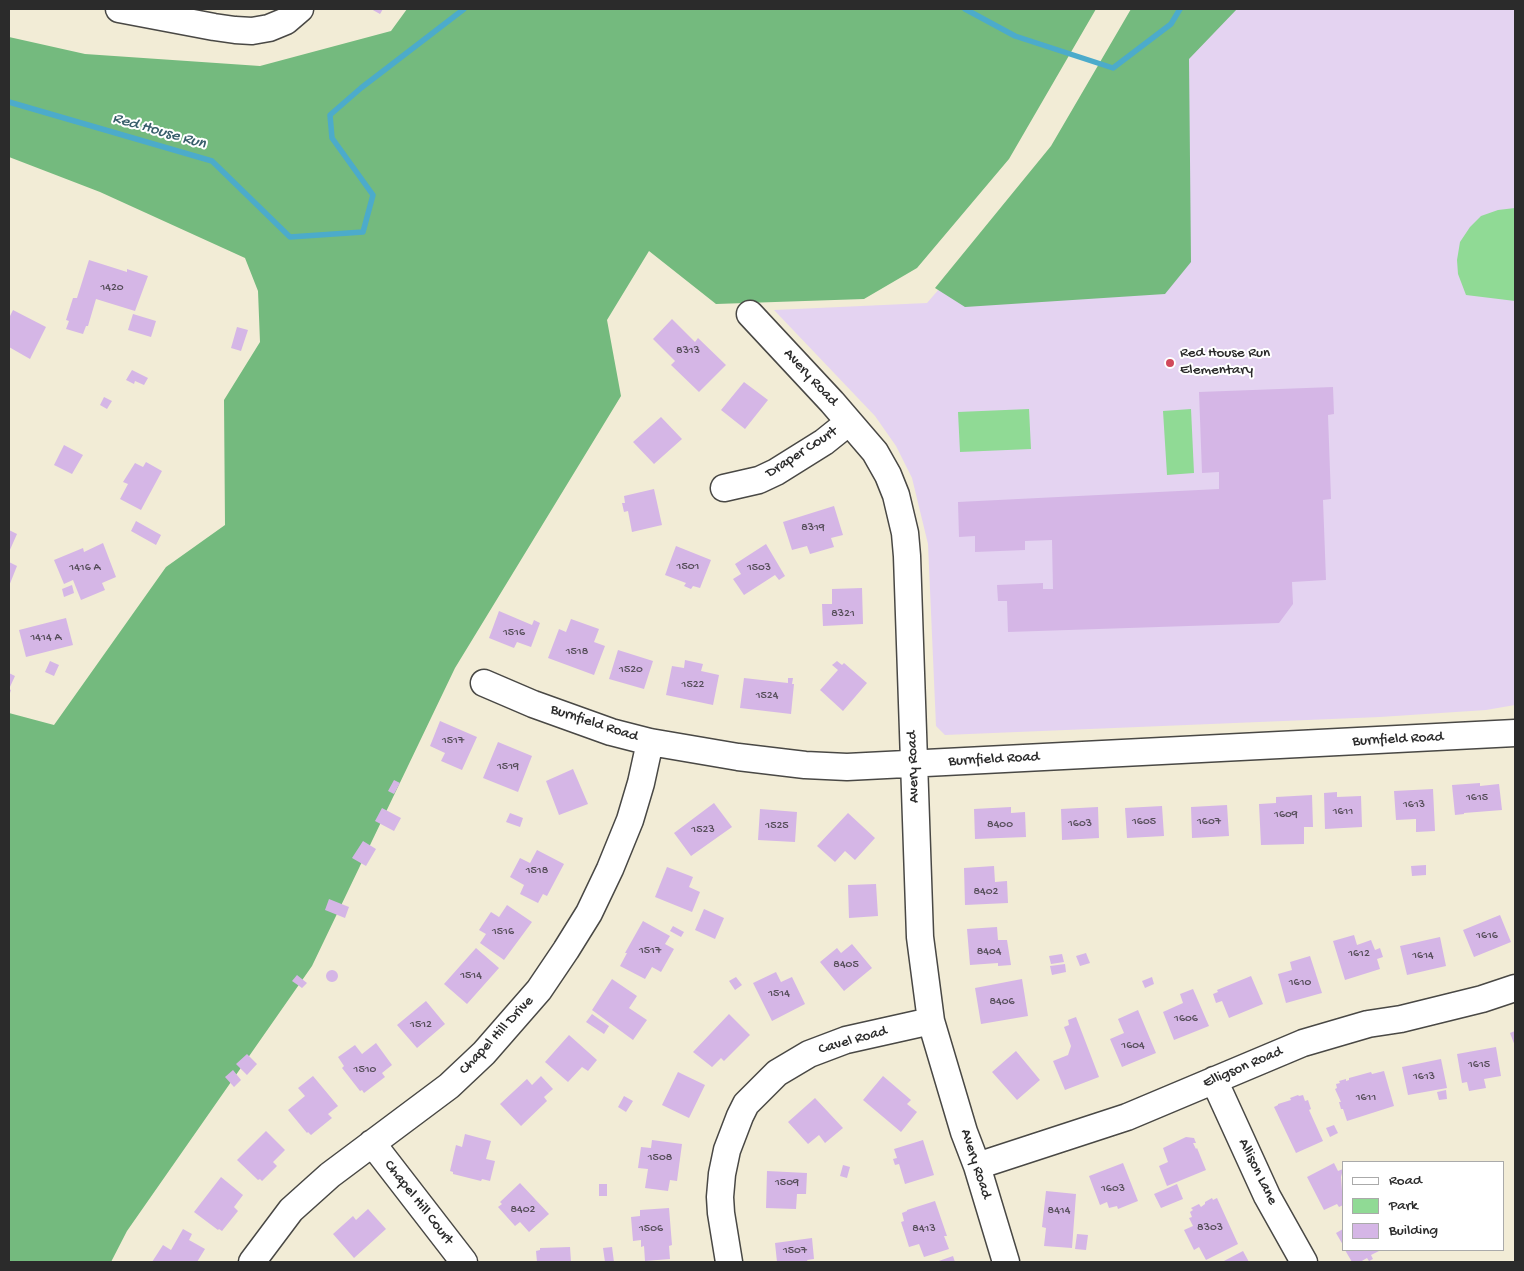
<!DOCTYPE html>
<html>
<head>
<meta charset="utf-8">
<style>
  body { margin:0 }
  #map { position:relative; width:1524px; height:1271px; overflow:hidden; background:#f2ecd6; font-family:"Gochi Hand",sans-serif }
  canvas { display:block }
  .frame { position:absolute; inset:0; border:10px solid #2b2b2b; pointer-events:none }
  .legend { position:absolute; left:1342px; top:1161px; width:162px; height:90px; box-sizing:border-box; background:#fff; border:1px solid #aaa; margin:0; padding:6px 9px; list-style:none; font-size:15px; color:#2b2b2b }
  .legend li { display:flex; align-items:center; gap:10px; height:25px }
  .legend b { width:25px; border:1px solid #aaa }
</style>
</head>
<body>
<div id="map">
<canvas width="1524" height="1271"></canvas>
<div class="frame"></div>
<ul class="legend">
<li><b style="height:6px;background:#fff"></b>Road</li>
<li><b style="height:14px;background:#90da95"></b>Park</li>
<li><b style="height:14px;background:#d5b6e6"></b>Building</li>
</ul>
</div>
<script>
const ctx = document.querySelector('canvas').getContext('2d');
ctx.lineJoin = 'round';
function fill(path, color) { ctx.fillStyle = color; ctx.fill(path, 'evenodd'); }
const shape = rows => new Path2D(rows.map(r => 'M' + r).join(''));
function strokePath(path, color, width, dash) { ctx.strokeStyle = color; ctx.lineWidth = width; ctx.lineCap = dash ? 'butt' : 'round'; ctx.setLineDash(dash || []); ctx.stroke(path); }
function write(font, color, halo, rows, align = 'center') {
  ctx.font = font + ' "Gochi Hand",sans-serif'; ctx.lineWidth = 4; ctx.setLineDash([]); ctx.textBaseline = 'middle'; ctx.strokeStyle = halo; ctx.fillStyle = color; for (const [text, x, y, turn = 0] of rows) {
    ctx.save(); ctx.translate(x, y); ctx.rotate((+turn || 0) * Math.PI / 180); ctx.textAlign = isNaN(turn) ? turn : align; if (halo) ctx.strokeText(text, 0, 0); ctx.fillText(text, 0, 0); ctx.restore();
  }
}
fill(shape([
  [1181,9,1515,9,1515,705,1486,710,1380,717,945,735,936,726,928,544,912,478,896,446,875,416,774,310,927,303]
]), '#e4d3f1');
fill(shape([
  [1515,208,1515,301,1466,295,1458,274,1457,260,1460,242,1470,227,1481,216,1498,210],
  [1029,409,1031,449,960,452,958,412],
  [1191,409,1194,473,1167,475,1163,411]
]), '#90da95');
fill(shape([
  [407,9,1096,9,1009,159,917,268,864,299,716,304,649,251,607,320,621,396,455,668,312,966,127,1231,111,1262,9,1262,9,713,54,725,166,567,225,525,224,400,260,342,258,291,245,258,100,192,9,157,9,37,85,54,260,66,391,31],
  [1131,9,1237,9,1189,59,1191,262,1165,294,965,307,935,288,1051,146]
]), '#74ba7e');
strokePath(shape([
  [965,9,1015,36,1113,68,1171,24,1180,9],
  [9,102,212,161,290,237,363,232,373,195,332,138,330,115,361,88,464,9]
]), '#4cabcb', 5.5);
fill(shape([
  [371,9,383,9,380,14],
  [89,260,127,272,127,269,148,276,135,311,96,299,88,326,86,326,83,334,66,329,69,321,66,320,73,298,77,298],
  [13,310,46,327,30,359,9,347,9,318],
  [133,314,156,321,151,337,128,330],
  [672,319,695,342,698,338,726,365,699,392,671,365,675,361,653,339],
  [237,327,248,330,241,351,231,348],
  [132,370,148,378,144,385,135,381,134,384,126,380],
  [744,382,768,400,745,429,721,410],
  [1333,387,1334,414,1328,415,1331,499,1323,500,1326,580,1292,582,1293,604,1279,623,1008,632,1007,601,998,601,997,585,1043,583,1043,589,1053,589,1052,540,1025,541,1025,550,975,552,975,536,959,537,958,502,1219,489,1219,472,1202,473,1199,392],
  [104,397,112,401,107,409,100,405],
  [661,417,682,439,654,464,633,442],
  [64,445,83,455,72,474,54,465],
  [146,462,162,471,141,510,120,499,128,484,123,482,135,463,143,467],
  [654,489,662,525,632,532,628,511,624,512,622,503,625,503,624,496],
  [834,506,843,535,831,538,834,547,810,554,807,546,792,550,783,522],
  [136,521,161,535,156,545,131,531],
  [9,530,17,534,9,552],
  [103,543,116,577,102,583,105,590,81,600,73,580,64,584,54,560,83,548,84,552],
  [766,544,785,576,779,580,775,575,744,595,733,579,741,574,735,564],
  [676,546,711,560,700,588,693,586,691,589,684,586,686,583,665,575],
  [9,562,17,566,9,586],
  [72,585,74,593,64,597,62,589],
  [862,588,863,624,823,626,822,604,832,604,832,589],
  [499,611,532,625,534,620,540,623,531,647,517,642,514,648,489,638],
  [66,618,73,645,26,657,19,630],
  [571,619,599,629,594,642,605,646,594,675,548,658,559,629,566,632],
  [618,650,653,661,644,689,609,679],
  [685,660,703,664,701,671,719,675,713,705,666,695,672,666,684,668],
  [50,661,59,665,54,676,45,672],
  [837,661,842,665,844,663,867,683,843,711,820,690,838,670,832,665],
  [9,673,15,676,9,689,11,690,9,696],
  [744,678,788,683,788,678,793,678,792,684,794,684,791,714,740,708],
  [440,721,477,737,462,770,441,761,445,753,430,746],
  [498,742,532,756,518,792,483,778],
  [573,769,588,804,559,815,546,781],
  [394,780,400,783,394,794,388,791],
  [1480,783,1480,786,1499,784,1502,810,1464,813,1464,814,1455,815,1452,785],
  [1433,789,1435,831,1416,832,1416,819,1396,820,1394,791],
  [1337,792,1337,797,1361,796,1362,827,1325,829,1324,793],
  [1312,795,1313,827,1304,827,1304,844,1261,845,1259,804,1276,803,1276,797],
  [714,803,732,827,691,856,674,833],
  [1227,805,1229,836,1192,838,1191,807],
  [1162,806,1164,836,1127,838,1125,808],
  [1011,807,1011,813,1025,812,1026,837,975,839,974,809],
  [1098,807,1099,838,1062,840,1061,809],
  [382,808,401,818,394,831,375,821],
  [760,809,797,812,795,842,758,840],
  [510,813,523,818,520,827,506,822],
  [848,813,875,838,855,860,845,851,835,862,817,846],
  [363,841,376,849,366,866,352,858],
  [537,850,564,864,547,896,543,894,538,903,520,894,524,885,510,877,520,858,530,863],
  [1426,865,1426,875,1412,876,1411,866],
  [994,866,995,882,1007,881,1008,903,965,905,964,868],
  [667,867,693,877,689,887,700,892,692,912,655,897],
  [876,884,878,916,849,918,848,885],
  [329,899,349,907,345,918,325,910],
  [507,905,532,922,504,960,480,943,486,934,479,930,491,912,499,917],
  [704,909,724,918,715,939,695,930],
  [1500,915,1511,942,1474,957,1463,930],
  [643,921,670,936,665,944,674,949,661,972,652,967,645,979,620,966,627,953,625,953],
  [673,926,684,932,681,937,670,931],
  [997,927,998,940,1007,940,1011,965,998,966,998,963,970,965,967,929],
  [1354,935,1357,945,1371,940,1375,950,1380,948,1383,957,1377,959,1380,969,1345,980,1333,941],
  [1440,937,1446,966,1407,975,1400,946],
  [852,944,872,968,844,991,820,962,837,948,841,953],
  [476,948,499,968,467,1004,444,984],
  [1086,953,1090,963,1080,966,1076,956],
  [1062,954,1064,962,1051,964,1049,956],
  [1310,956,1322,993,1286,1003,1278,974,1292,970,1290,962],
  [1065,964,1066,972,1052,975,1050,966],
  '326 976a6 6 0 1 1 12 0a6 6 0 1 1-12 0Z',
  [776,972,781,982,792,977,805,1004,772,1021,753,983],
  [297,975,307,983,302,988,292,981],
  [1251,976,1263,1004,1229,1018,1222,1001,1216,1003,1213,994,1218,992,1217,990],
  [736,977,742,985,735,990,729,981],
  [1152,977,1154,984,1145,988,1142,981],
  [612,979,637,996,629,1008,647,1020,633,1040,592,1010],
  [1022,979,1028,1016,981,1024,975,988],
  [1193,989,1209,1026,1174,1040,1163,1012,1183,1003,1180,994],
  [426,1001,445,1024,417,1048,397,1025],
  [1138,1010,1156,1053,1122,1067,1110,1039,1124,1033,1118,1019],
  [592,1014,609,1026,604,1034,586,1022],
  [729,1014,750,1035,724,1061,721,1058,712,1067,693,1052],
  [1076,1017,1099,1077,1065,1090,1053,1061,1068,1055,1071,1046,1064,1027,1069,1025,1068,1020],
  [1515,1031,1515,1046,1510,1033],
  [569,1035,597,1060,588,1071,582,1067,568,1082,545,1062],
  [376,1043,392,1065,382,1073,385,1077,364,1093,362,1090,360,1091,342,1068,344,1066,338,1057,355,1045,362,1054],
  [1496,1047,1501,1076,1484,1079,1486,1088,1469,1091,1467,1082,1462,1083,1457,1054],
  [1016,1051,1040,1080,1017,1100,992,1072],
  [247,1054,257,1064,247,1075,236,1064],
  [1441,1059,1447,1088,1408,1095,1402,1067],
  [233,1070,241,1080,234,1087,225,1077],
  [1384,1071,1394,1106,1347,1121,1343,1109,1341,1109,1339,1102,1341,1102,1335,1089,1337,1088,1336,1084,1340,1083,1339,1081,1346,1079,1346,1081,1349,1080,1349,1078,1371,1072,1372,1074],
  [678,1072,705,1085,689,1118,662,1105],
  [313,1076,338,1106,328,1114,332,1118,311,1135,308,1132,307,1133,288,1110,305,1096,298,1088],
  [541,1076,553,1089,544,1097,547,1101,521,1126,500,1104,527,1079,532,1085],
  [883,1076,911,1100,907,1104,917,1112,901,1132,863,1100],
  [1446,1090,1447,1099,1439,1100,1437,1092],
  [1298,1095,1299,1096,1303,1095,1305,1101,1308,1100,1311,1109,1309,1110,1323,1141,1296,1153,1274,1107,1278,1105,1278,1104,1291,1100,1290,1098],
  [624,1096,633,1101,626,1112,618,1107],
  [815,1098,843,1128,825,1143,819,1135,808,1144,788,1122],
  [1334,1125,1338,1133,1330,1137,1326,1128],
  [266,1131,285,1150,273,1162,277,1166,262,1181,260,1179,258,1180,237,1160],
  [465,1134,491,1141,486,1159,495,1161,490,1181,482,1179,481,1181,453,1174,453,1172,450,1171,456,1145,462,1147],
  [1186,1137,1194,1138,1196,1143,1193,1143,1196,1149,1197,1148,1206,1170,1167,1186,1159,1166,1168,1162,1163,1148],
  [652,1140,682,1144,677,1181,670,1180,668,1191,645,1188,648,1169,638,1168,641,1147,651,1148],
  [923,1140,934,1175,905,1184,899,1164,895,1165,893,1159,897,1158,894,1149],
  [1123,1163,1138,1201,1118,1209,1117,1206,1109,1208,1107,1202,1100,1205,1089,1176],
  [1334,1163,1338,1171,1343,1169,1341,1177,1343,1205,1339,1207,1337,1204,1324,1210,1307,1177],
  [843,1165,850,1167,847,1178,840,1176],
  [767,1171,807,1173,806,1194,797,1194,796,1209,766,1208],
  [221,1177,243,1195,234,1207,238,1211,222,1231,219,1229,218,1230,194,1212],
  [520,1183,549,1214,529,1232,520,1222,515,1226,498,1207,502,1204,500,1202],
  [599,1184,607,1184,607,1196,599,1196],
  [1177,1184,1183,1199,1161,1208,1154,1194],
  [1046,1191,1076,1194,1072,1248,1044,1246,1046,1228,1042,1227],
  [1212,1198,1213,1200,1217,1198,1238,1244,1206,1260,1199,1247,1194,1250,1184,1230,1193,1226,1189,1218,1192,1217,1190,1212,1193,1210,1191,1208,1199,1204,1201,1207,1205,1204,1205,1202],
  [935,1201,947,1236,944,1236,949,1249,924,1257,919,1244,909,1247,901,1222,904,1221,902,1213,907,1211,907,1210],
  [669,1208,672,1245,669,1246,670,1259,645,1261,644,1246,641,1247,641,1240,633,1241,631,1217,640,1216,640,1210],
  [368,1209,386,1229,354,1258,333,1234,353,1216,356,1220],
  [183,1229,192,1234,189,1240,205,1249,197,1262,152,1262,163,1245,171,1250],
  [1343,1229,1343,1245,1336,1233],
  [1077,1234,1088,1235,1086,1250,1075,1249],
  [812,1238,814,1259,807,1260,808,1262,777,1262,775,1243],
  [570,1247,571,1262,537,1262,536,1251,540,1250,540,1248],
  [612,1247,614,1262,605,1262,603,1248],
  [1345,1250,1381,1250,1371,1255,1373,1259,1369,1261,1367,1258,1360,1262,1352,1262],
  [1243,1251,1249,1262,1222,1262],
  [953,1256,955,1262,936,1262]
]), '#d5b6e6');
const minor = shape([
  [119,9,214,27,235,30,252,31,269,28,286,21,300,9],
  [750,314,832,402,875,452,888,475,896,495,905,533,907,556,920,937,931,1021,964,1132,977,1166,1006,1262],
  [724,488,759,480,776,472,824,442,849,422],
  [484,683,533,704,611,732,650,742,738,757,805,765,847,767,1515,733],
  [1214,1080,1267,1196,1304,1262],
  [372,1143,464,1262],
  [977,1166,1127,1117,1303,1043,1368,1024,1401,1019,1482,999,1515,988],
  [252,1262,291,1210,330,1175,449,1086,484,1053,539,990,566,950,589,913,610,869,630,820,641,783,650,742],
  [729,1262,721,1213,720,1197,722,1174,727,1150,740,1116,746,1104,777,1073,809,1054,846,1040,931,1021]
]);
strokePath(minor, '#494845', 29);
strokePath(minor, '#fff', 26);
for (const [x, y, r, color] of [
  [1170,363,5,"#d1495b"]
]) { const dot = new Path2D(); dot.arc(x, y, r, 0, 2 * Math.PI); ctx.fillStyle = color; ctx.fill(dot); strokePath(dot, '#fff', 2); }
write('12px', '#564e5a', null, [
  ["1420",112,288],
  ["8313",688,351],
  ["8319",813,528],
  ["1501",688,567],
  ["1416 A",85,568],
  ["1503",759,568],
  ["8321",843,614],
  ["1516",514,633],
  ["1414 A",46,638],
  ["1518",577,652],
  ["1520",631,670],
  ["1522",693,685],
  ["1524",767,696],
  ["1517",453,741],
  ["1519",508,767],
  ["1615",1477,798],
  ["1613",1414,805],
  ["1611",1343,812],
  ["1609",1286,815],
  ["1605",1144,822],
  ["1607",1209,822],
  ["1603",1080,824],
  ["8400",1000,825],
  ["1525",777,826],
  ["1523",703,830],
  ["1518",537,871],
  ["8402",986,892],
  ["1516",503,932],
  ["1616",1487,936],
  ["1517",650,951],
  ["8404",989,952],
  ["1612",1359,954],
  ["1614",1423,956],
  ["8405",846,965],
  ["1514",471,976],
  ["1610",1300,983],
  ["1514",779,994],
  ["8406",1002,1002],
  ["1606",1186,1019],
  ["1512",421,1025],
  ["1604",1133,1046],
  ["1615",1479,1065],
  ["1510",365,1070],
  ["1613",1424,1077],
  ["1611",1366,1098],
  ["1508",660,1158],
  ["1509",787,1183],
  ["1603",1113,1189],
  ["8402",523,1210],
  ["8414",1059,1211],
  ["8303",1210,1228],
  ["1506",651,1229],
  ["8413",924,1229],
  ["1507",795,1251]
]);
write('15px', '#2b2b2b', '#fff', [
  ["Red House Run",1180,354],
  ["Elementary",1180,371]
], 'left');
write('15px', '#2b2b2b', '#fff', [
  ["Avery Road",810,378,47],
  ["Draper Court",802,453,-33],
  ["Burnfield Road",594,724,18],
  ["Burnfield Road",1398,740,-3],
  ["Burnfield Road",994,760,-3],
  ["Avery Road",914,767,-92],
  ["Chapel Hill Drive",497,1036,-47],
  ["Cavel Road",853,1041,-16],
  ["Elligson Road",1243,1068,-23],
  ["Avery Road",975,1164,72],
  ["Allison Lane",1257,1172,64],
  ["Chapel Hill Court",418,1203,52]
]);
write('italic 16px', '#385e6b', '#fff', [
  ["Red House Run",159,132,16]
]);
</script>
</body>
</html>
